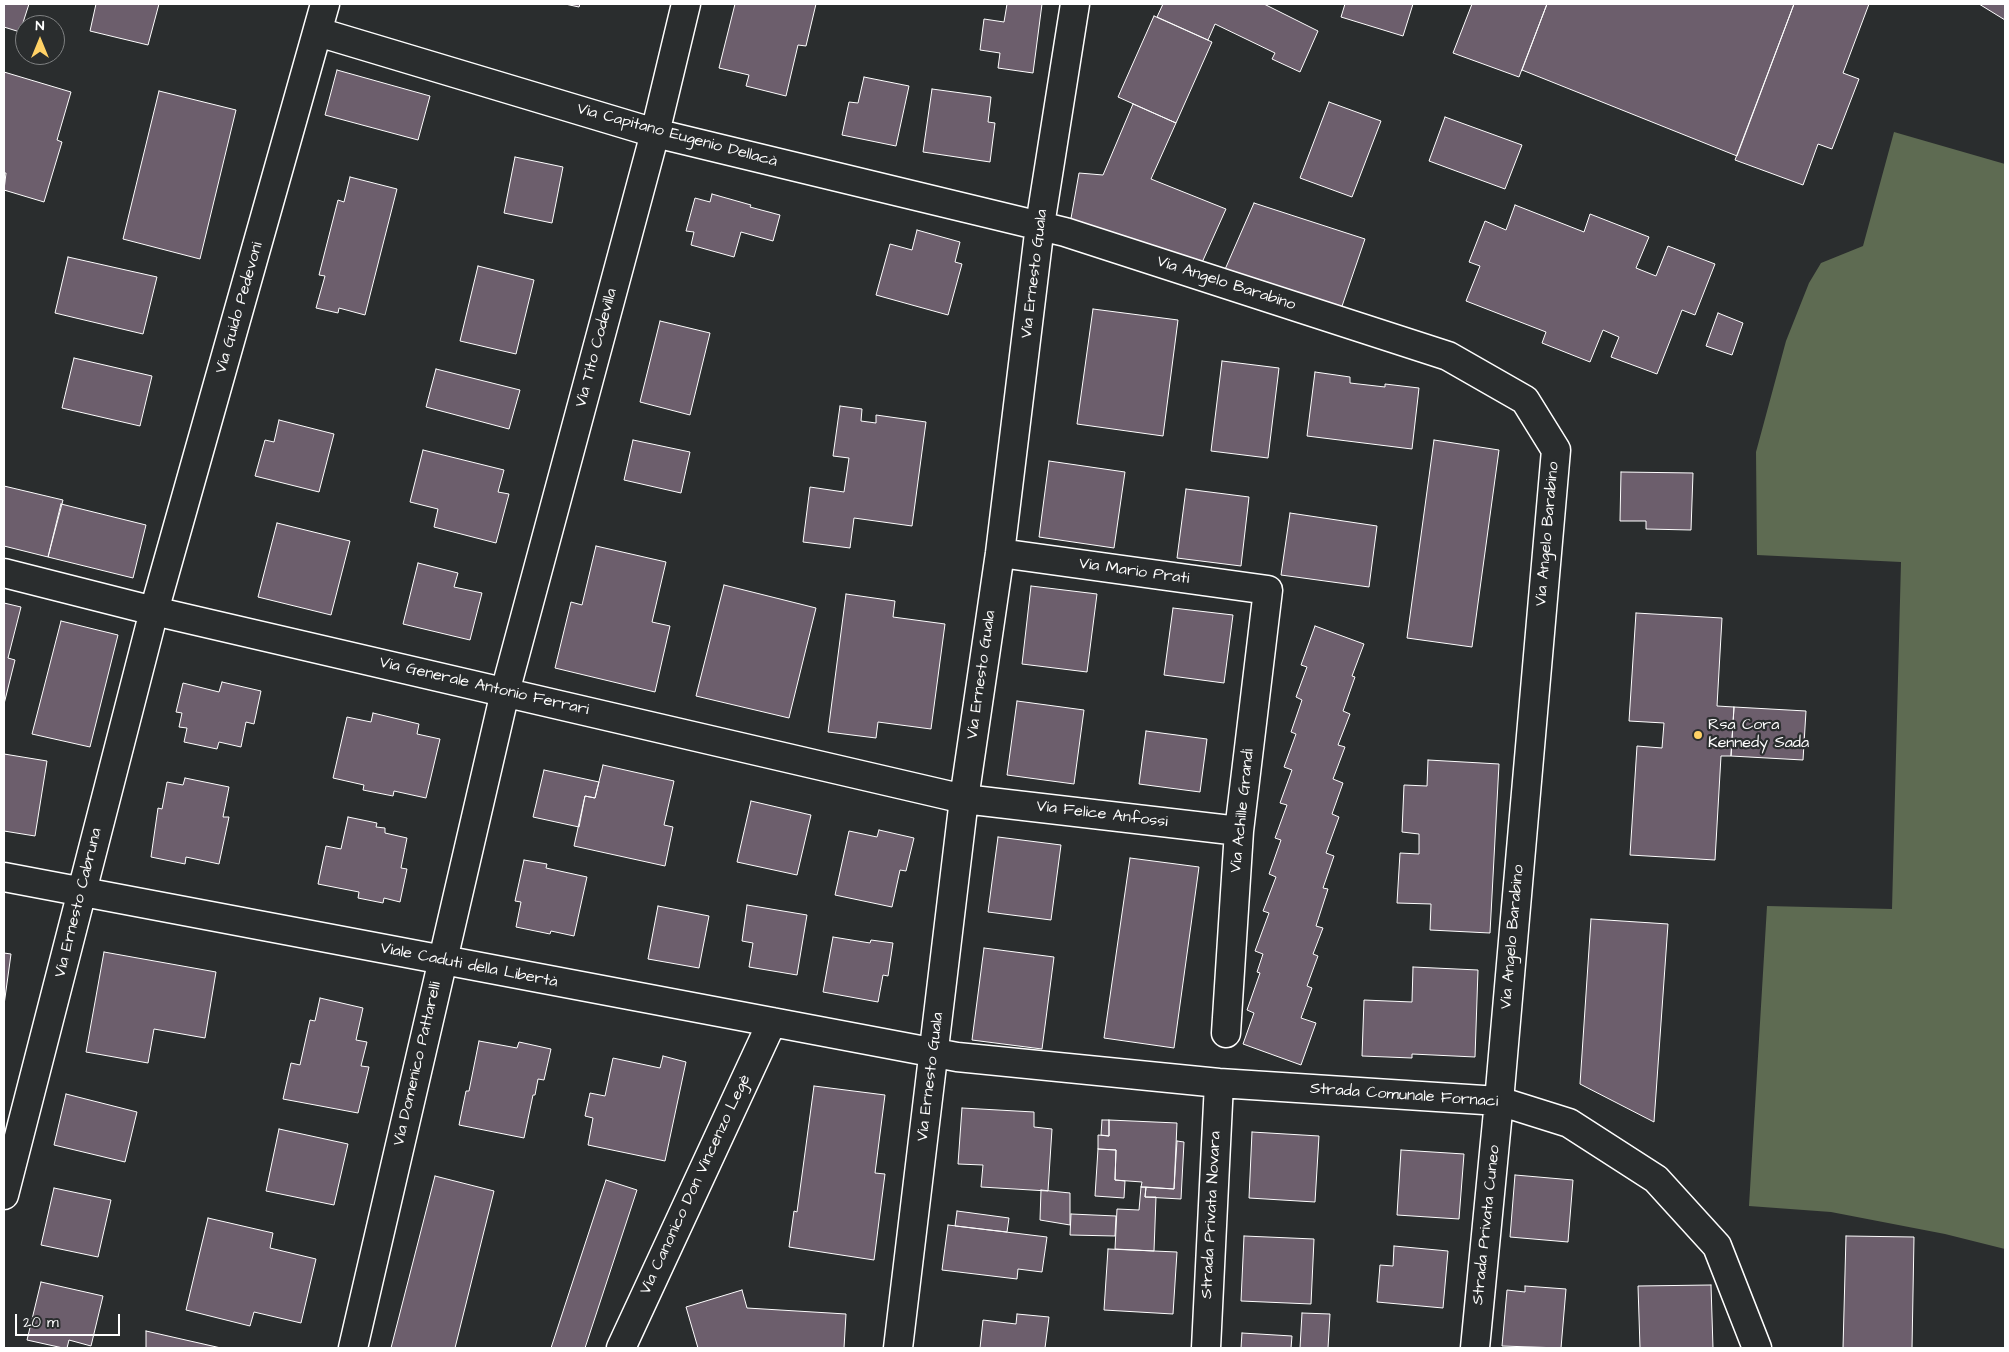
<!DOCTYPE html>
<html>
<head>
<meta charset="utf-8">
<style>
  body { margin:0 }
  #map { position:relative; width:2009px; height:1352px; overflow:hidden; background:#2a2d2e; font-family:"Architects Daughter",sans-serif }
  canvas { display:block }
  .frame { position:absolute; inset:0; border:5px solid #fff; pointer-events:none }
  .north { position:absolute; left:15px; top:15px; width:50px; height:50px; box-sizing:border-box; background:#2a2d2e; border:1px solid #7f8182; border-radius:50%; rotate:0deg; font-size:14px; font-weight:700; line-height:20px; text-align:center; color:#fff }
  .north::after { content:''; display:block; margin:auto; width:18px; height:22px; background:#ffd166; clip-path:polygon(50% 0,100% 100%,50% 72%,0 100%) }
  .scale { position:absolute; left:15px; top:1314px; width:105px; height:22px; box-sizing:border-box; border:2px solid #fff; border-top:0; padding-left:6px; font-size:15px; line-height:18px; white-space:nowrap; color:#fff; -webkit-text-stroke:4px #2a2d2e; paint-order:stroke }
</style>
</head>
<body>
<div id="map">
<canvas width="2009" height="1352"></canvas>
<div class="frame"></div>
<div class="north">N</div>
<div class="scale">20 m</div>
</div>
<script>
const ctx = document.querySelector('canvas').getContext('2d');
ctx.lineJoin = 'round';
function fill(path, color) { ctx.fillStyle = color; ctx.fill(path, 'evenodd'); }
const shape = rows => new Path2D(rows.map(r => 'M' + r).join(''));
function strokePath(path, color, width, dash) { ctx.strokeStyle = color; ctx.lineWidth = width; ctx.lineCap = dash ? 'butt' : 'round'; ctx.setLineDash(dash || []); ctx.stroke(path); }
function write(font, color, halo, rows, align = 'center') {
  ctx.font = font + ' "Architects Daughter",sans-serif'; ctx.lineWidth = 4.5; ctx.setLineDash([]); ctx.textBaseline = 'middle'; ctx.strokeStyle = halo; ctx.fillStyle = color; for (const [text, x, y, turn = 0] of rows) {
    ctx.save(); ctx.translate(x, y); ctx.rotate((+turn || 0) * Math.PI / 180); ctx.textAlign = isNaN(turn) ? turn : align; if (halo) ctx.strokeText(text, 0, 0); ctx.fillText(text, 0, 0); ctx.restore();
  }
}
fill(shape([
  [1894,132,2005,164,2005,1249,1945,1234,1831,1212,1749,1206,1767,906,1892,909,1901,562,1757,555,1756,452,1786,341,1809,283,1821,263,1863,246]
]), '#5e6b52');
const building = shape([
  [4,4,29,4,20,32,4,27,4,4],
  [96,4,159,4,148,45,90,31,96,4],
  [565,4,580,4,579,7,565,4],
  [735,4,816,4,806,46,798,45,786,96,746,86,749,75,719,68,735,4],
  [1007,4,1042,4,1033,73,998,68,1000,53,980,50,984,19,1004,22,1007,4],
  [1163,4,1264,4,1318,31,1300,72,1272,59,1275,53,1215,24,1208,40,1157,17,1163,4],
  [1345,4,1413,4,1403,36,1341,17,1345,4],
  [1472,4,1547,4,1519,77,1453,53,1472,4],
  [1547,4,1794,4,1737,156,1522,70,1547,4],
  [1794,4,1869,4,1843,73,1859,79,1832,149,1818,144,1803,185,1735,160,1794,4],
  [1979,4,2005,4,2005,20,1979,4],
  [1154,16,1212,42,1176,123,1118,97,1154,16],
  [337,70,430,96,418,140,325,115,337,70],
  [4,72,71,92,57,140,62,142,44,202,4,190,6,173,4,173,4,72],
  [864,77,909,86,896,146,842,135,849,102,858,103,864,77],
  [932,89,991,97,988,122,995,123,990,162,923,152,932,89],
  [159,91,236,110,200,259,123,239,159,91],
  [1329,102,1381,121,1352,197,1300,178,1329,102],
  [1133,104,1176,123,1151,179,1226,209,1200,267,1070,224,1079,173,1103,175,1133,104],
  [1445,117,1522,145,1505,189,1429,161,1445,117],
  [515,157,563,167,552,223,504,213,515,157],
  [350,177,397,189,365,315,339,308,338,313,316,308,325,276,319,275,338,200,344,202,350,177],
  [712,194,751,205,750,207,780,215,773,241,741,232,734,257,691,245,694,232,686,231,695,198,710,202,712,194],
  [1254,203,1365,239,1340,312,1223,274,1254,203],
  [1515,205,1584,232,1590,214,1649,237,1636,268,1656,276,1668,246,1715,264,1695,315,1682,310,1657,374,1611,357,1619,337,1603,330,1590,362,1542,343,1546,332,1466,301,1480,266,1469,262,1485,221,1506,230,1515,205],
  [917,230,960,242,955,262,962,264,948,315,876,295,890,244,912,250,917,230],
  [68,257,157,277,143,334,55,313,68,257],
  [478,266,534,280,516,354,460,341,478,266],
  [1093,309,1178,320,1163,436,1077,424,1093,309],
  [1718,313,1743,323,1732,355,1706,346,1718,313],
  [660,321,710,333,690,415,640,402,660,321],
  [74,358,152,376,140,426,62,408,74,358],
  [1222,361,1279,368,1268,458,1211,451,1222,361],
  [436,369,520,390,509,429,426,407,436,369],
  [1315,372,1350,377,1350,383,1385,387,1385,384,1419,388,1412,449,1307,436,1315,372],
  [840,406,862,409,861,421,876,423,876,415,926,422,912,526,854,518,850,548,803,542,810,487,844,492,849,458,833,456,840,406],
  [279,420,334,434,319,492,255,476,265,440,274,442,279,420],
  [633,440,690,452,681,493,624,480,633,440],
  [1434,440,1499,450,1472,647,1407,638,1434,440],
  [423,450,504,470,498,492,509,494,496,543,434,527,438,509,410,502,423,450],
  [1049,461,1125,472,1114,548,1039,537,1049,461],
  [1621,472,1693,473,1691,530,1646,529,1646,521,1620,521,1621,472],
  [4,486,63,500,48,557,4,546,4,486],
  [1186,489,1249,497,1241,566,1177,558,1186,489],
  [61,504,146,525,133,578,48,557,61,504],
  [1290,513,1377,526,1369,587,1281,575,1290,513],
  [277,523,350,541,331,615,258,597,277,523],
  [596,546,666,562,652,622,670,626,655,692,555,668,571,602,582,605,596,546],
  [418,563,458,573,454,587,482,593,470,640,403,624,418,563],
  [724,585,816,608,789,718,696,696,724,585],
  [1031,586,1097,594,1087,672,1022,664,1031,586],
  [846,594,895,601,893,617,945,624,931,729,878,722,876,738,828,732,846,594],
  [4,603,21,607,8,658,15,660,4,704,4,603],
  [1173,608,1233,615,1224,683,1164,675,1173,608],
  [1636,613,1722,618,1717,706,1734,707,1731,756,1721,756,1715,860,1630,855,1637,746,1662,748,1664,723,1629,721,1636,613],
  [61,621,118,635,90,747,32,734,61,621],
  [1315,626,1364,644,1352,676,1355,677,1343,711,1350,714,1338,745,1345,747,1333,779,1343,783,1332,814,1339,817,1326,853,1334,856,1323,888,1328,889,1316,926,1323,928,1313,954,1318,956,1307,986,1312,988,1301,1018,1316,1023,1301,1065,1243,1044,1254,1013,1247,1010,1260,973,1257,972,1263,954,1255,951,1269,913,1263,911,1276,877,1269,874,1281,840,1275,838,1287,805,1280,803,1292,770,1284,767,1296,734,1291,732,1302,700,1296,697,1307,667,1301,665,1315,626],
  [222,682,261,691,254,724,246,722,241,747,219,742,217,749,184,742,187,728,179,727,182,713,176,712,183,683,219,692,222,682],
  [1017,701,1084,710,1074,784,1007,775,1017,701],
  [1734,707,1806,711,1803,760,1731,756,1734,707],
  [373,713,419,724,417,734,440,739,426,798,394,791,393,796,363,790,364,785,333,778,347,717,371,722,373,713],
  [1146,731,1207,739,1200,792,1139,784,1146,731],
  [4,754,47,761,35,836,4,831,4,754],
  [1428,760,1499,764,1490,933,1430,930,1431,904,1397,903,1400,853,1419,854,1419,834,1402,832,1404,785,1427,786,1428,760],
  [603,765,674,781,664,825,673,827,665,866,574,846,585,796,595,798,603,765],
  [544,770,599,782,595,798,585,796,579,827,533,817,544,770],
  [185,778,229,787,223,817,229,817,219,864,186,857,185,864,151,857,158,808,162,809,167,782,183,785,185,778],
  [751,801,811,815,797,875,737,862,751,801],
  [348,817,377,823,376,827,385,828,385,833,407,838,401,868,407,869,400,902,384,898,383,903,358,898,359,892,318,884,326,846,341,849,348,817],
  [879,830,914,838,906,871,900,870,892,907,835,895,849,831,877,837,879,830],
  [998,837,1061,845,1051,920,988,912,998,837],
  [1130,858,1199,867,1174,1048,1104,1038,1130,858],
  [524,860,547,864,546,868,587,877,574,936,551,931,550,934,516,927,521,902,515,901,524,860],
  [747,905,807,915,797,975,749,967,753,943,742,941,747,905],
  [658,906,709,916,699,968,648,959,658,906],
  [1591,919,1668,924,1654,1122,1580,1084,1591,919],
  [833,937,870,943,871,940,893,943,888,976,883,975,878,1002,823,992,833,937],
  [984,948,1054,957,1042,1049,972,1040,984,948],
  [104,952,216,972,205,1038,154,1029,148,1063,86,1052,104,952],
  [4,953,11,954,4,1005,4,953],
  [1413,967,1478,970,1475,1057,1412,1054,1412,1058,1362,1056,1364,1000,1412,1002,1413,967],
  [320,998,363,1008,356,1040,367,1042,361,1066,369,1067,358,1113,283,1099,291,1063,300,1065,310,1020,315,1021,320,998],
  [479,1041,517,1048,519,1042,551,1049,544,1080,538,1079,535,1095,533,1095,524,1138,459,1125,466,1091,469,1091,479,1041],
  [663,1056,686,1062,665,1161,588,1145,593,1118,585,1116,590,1093,605,1096,613,1058,660,1068,663,1056],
  [814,1086,885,1095,875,1173,885,1174,874,1260,789,1247,794,1211,797,1212,814,1086],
  [66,1094,137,1112,125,1162,54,1145,66,1094],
  [962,1108,1034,1112,1034,1127,1052,1129,1048,1191,981,1187,983,1165,958,1164,962,1108],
  [1102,1120,1109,1120,1109,1136,1101,1135,1102,1120],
  [1109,1120,1177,1123,1174,1189,1141,1187,1142,1182,1115,1180,1116,1150,1098,1149,1098,1135,1109,1136,1109,1120],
  [279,1129,348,1144,334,1205,266,1191,279,1129],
  [1252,1132,1319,1136,1315,1202,1249,1198,1252,1132],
  [1177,1141,1184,1142,1181,1199,1145,1197,1146,1187,1174,1189,1177,1141],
  [1098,1149,1116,1150,1115,1180,1125,1181,1124,1198,1095,1196,1098,1149],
  [1401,1150,1464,1154,1459,1219,1397,1215,1401,1150],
  [1515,1175,1573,1180,1568,1242,1510,1237,1515,1175],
  [435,1176,494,1191,455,1348,391,1348,435,1176],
  [606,1180,637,1190,585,1348,551,1348,606,1180],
  [1141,1187,1146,1187,1145,1197,1156,1197,1154,1251,1115,1249,1117,1209,1139,1210,1141,1187],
  [54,1188,111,1200,98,1257,41,1245,54,1188],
  [1041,1190,1070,1193,1070,1225,1040,1220,1041,1190],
  [957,1211,1009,1218,1007,1232,955,1226,957,1211],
  [1071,1214,1116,1216,1115,1236,1070,1235,1071,1214],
  [208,1218,273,1233,270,1248,316,1259,301,1323,254,1312,250,1326,186,1310,208,1218],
  [948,1225,1047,1237,1042,1272,1018,1269,1017,1279,942,1270,948,1225],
  [1244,1236,1314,1239,1311,1304,1241,1301,1244,1236],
  [1846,1236,1914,1237,1912,1348,1843,1348,1846,1236],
  [1394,1246,1448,1251,1443,1308,1377,1302,1380,1265,1393,1266,1394,1246],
  [1108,1249,1177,1252,1173,1314,1104,1310,1108,1249],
  [41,1282,103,1296,91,1346,69,1340,67,1348,63,1348,27,1340,41,1282],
  [1711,1285,1713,1348,1640,1348,1638,1286,1711,1285],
  [1525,1286,1566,1289,1561,1348,1502,1346,1507,1290,1525,1292,1525,1286],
  [742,1290,747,1308,846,1314,844,1348,698,1348,686,1307,742,1290],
  [1302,1313,1330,1314,1328,1348,1300,1348,1302,1313],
  [1017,1314,1049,1317,1045,1348,980,1348,983,1320,1016,1324,1017,1314],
  [146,1331,221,1348,146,1348,146,1331],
  [1242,1333,1292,1336,1291,1348,1241,1348,1242,1333]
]);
fill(building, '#6c5e6c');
strokePath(building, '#fff', 1);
const minor = shape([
  [318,32,655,133,1065,232,1448,356,1525,400,1556,450,1499,1101,1475,1348],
  [1000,553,1268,590,1239,831,1226,1033],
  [4,573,154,611,964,799,1239,831],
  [4,877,957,1057,1219,1083,1499,1101,1569,1123,1656,1179,1717,1246,1757,1348],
  [4,1195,154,611,325,4],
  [353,1348,505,692,655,133,686,4],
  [621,1348,772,1022],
  [898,1348,964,799,1000,553,1040,225,1075,4],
  [1206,1348,1219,1083]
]);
strokePath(minor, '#fff', 31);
strokePath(minor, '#2a2d2e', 28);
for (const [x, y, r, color] of [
  [1698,735,5,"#ffd166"]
]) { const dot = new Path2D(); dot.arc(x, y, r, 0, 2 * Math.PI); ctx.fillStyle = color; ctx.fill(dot); strokePath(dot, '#2a2d2e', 2); }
write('16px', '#fff', '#2a2d2e', [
  ["Via Capitano Eugenio Dellacà",677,136,15],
  ["Via Ernesto Guala",1035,274,-83],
  ["Via Angelo Barabino",1226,284,18],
  ["Via Guido Pedevoni",240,308,-74],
  ["Via Tito Codevilla",597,348,-75],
  ["Via Angelo Barabino",1548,534,-85],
  ["Via Mario Prati",1134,572,8],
  ["Via Ernesto Guala",982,675,-82],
  ["Via Generale Antonio Ferrari",484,687,13],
  ["Via Achille Grandi",1243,811,-84],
  ["Via Felice Anfossi",1102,815,7],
  ["Via Ernesto Cabruna",79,903,-76],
  ["Via Angelo Barabino",1513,937,-85],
  ["Viale Caduti della Libertà",469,966,11],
  ["Via Domenico Pattarelli",418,1064,-77],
  ["Via Ernesto Guala",931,1077,-83],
  ["Strada Comunale Fornaci",1404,1096,4],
  ["Via Canonico Don Vincenzo Legè",696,1185,-65],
  ["Strada Privata Novara",1212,1215,-87],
  ["Strada Privata Cuneo",1487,1225,-84]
]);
write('16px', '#fff', '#2a2d2e', [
  ["Rsa Cora",1708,726],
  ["Kennedy Sada",1708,744]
], 'left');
</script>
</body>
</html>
